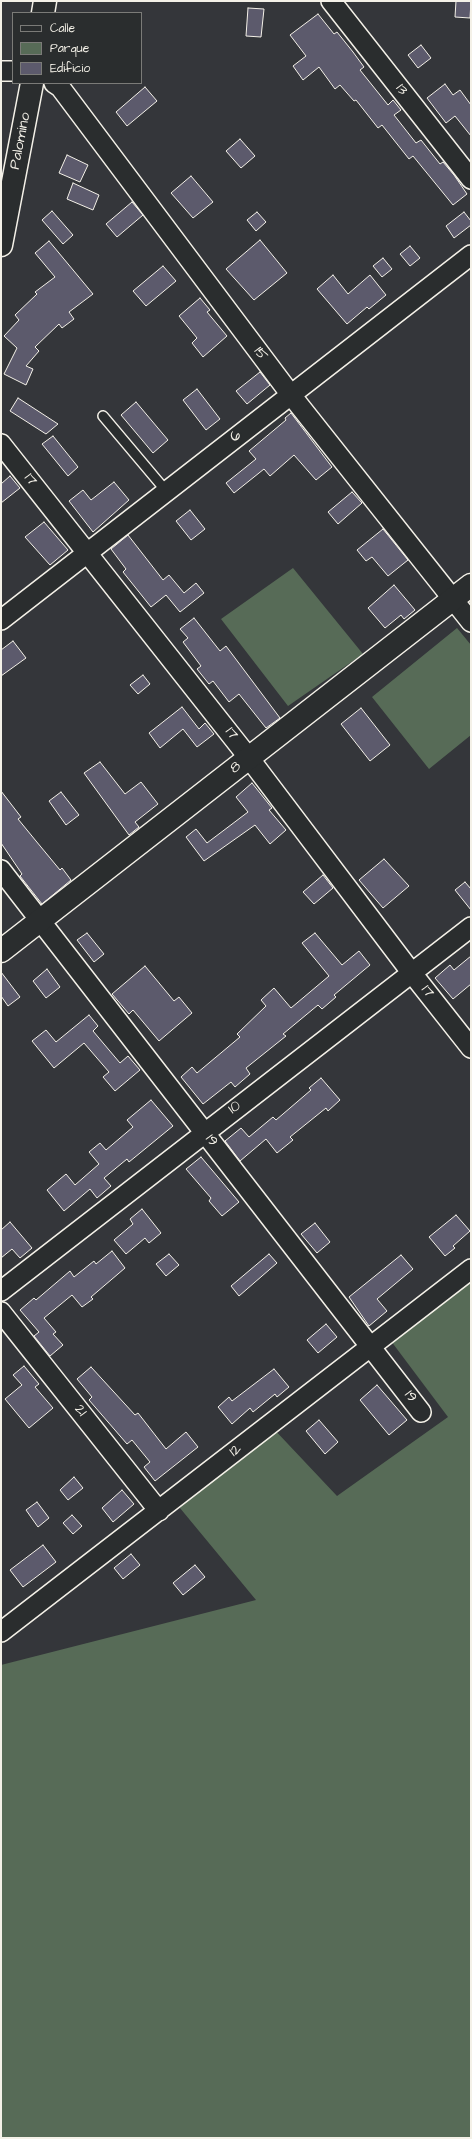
<!DOCTYPE html>
<html>
<head>
<meta charset="utf-8">
<style>
  body { margin:0 }
  #map { position:relative; width:472px; height:2139px; overflow:hidden; background:#34363a; font-family:"Architects Daughter",sans-serif }
  canvas { display:block }
  .frame { position:absolute; inset:0; border:2px solid #f4f1e8; pointer-events:none }
  .legend { position:absolute; left:12px; top:12px; width:130px; height:72px; box-sizing:border-box; background:#2a2d2e; border:1px solid #7b7b78; margin:0; padding:5px 7px; list-style:none; font-size:12px; color:#f4f1e8 }
  .legend li { display:flex; align-items:center; gap:8px; height:20px }
  .legend b { width:20px; border:1px solid #7b7b78 }
</style>
</head>
<body>
<div id="map">
<canvas width="472" height="2139"></canvas>
<div class="frame"></div>
<ul class="legend">
<li><b style="height:5px;background:#2a2d2e"></b>Calle</li>
<li><b style="height:11px;background:#576b57"></b>Parque</li>
<li><b style="height:11px;background:#5c5a6c"></b>Edificio</li>
</ul>
</div>
<script>
const ctx = document.querySelector('canvas').getContext('2d');
ctx.lineJoin = 'round';
function fill(path, color) { ctx.fillStyle = color; ctx.fill(path, 'evenodd'); }
const shape = rows => new Path2D(rows.map(r => 'M' + r).join(''));
function strokePath(path, color, width, dash) { ctx.strokeStyle = color; ctx.lineWidth = width; ctx.lineCap = dash ? 'butt' : 'round'; ctx.setLineDash(dash || []); ctx.stroke(path); }
function write(font, color, halo, rows, align = 'center') {
  ctx.font = font + ' "Architects Daughter",sans-serif'; ctx.lineWidth = 3.5; ctx.setLineDash([]); ctx.textBaseline = 'middle'; ctx.strokeStyle = halo; ctx.fillStyle = color; for (const [text, x, y, turn = 0] of rows) {
    ctx.save(); ctx.translate(x, y); ctx.rotate((+turn || 0) * Math.PI / 180); ctx.textAlign = isNaN(turn) ? turn : align; if (halo) ctx.strokeText(text, 0, 0); ctx.fillText(text, 0, 0); ctx.restore();
  }
}
fill(shape([
  [293,568,363,654,288,706,221,619],
  [457,628,471,645,471,735,429,769,372,697],
  [471,1266,471,2138,1,2138,1,1665,256,1600,175,1502,271,1426,337,1496,448,1417,385,1333]
]), '#576b57');
const building = shape([
  [456,1,471,1,470,18,455,17,456,1],
  [248,8,264,9,261,37,246,36,248,8],
  [318,14,334,34,337,32,353,52,364,67,360,70,388,105,393,100,401,110,394,115,416,143,421,140,440,164,443,162,454,175,467,194,453,205,413,156,409,159,382,125,378,128,356,100,354,101,340,85,335,89,319,67,303,80,293,66,306,56,290,35,318,14],
  [421,45,431,58,418,68,408,55,421,45],
  [445,84,453,95,460,90,471,105,471,136,455,116,446,123,427,98,445,84],
  [145,87,157,101,127,126,116,112,145,87],
  [240,139,255,156,241,168,226,151,240,139],
  [67,155,88,165,80,182,59,173,67,155],
  [191,176,213,202,193,218,171,193,191,176],
  [73,183,99,195,93,210,67,199,73,183],
  [132,202,143,215,117,237,106,224,132,202],
  [52,211,73,235,63,244,42,220,52,211],
  [257,212,266,222,256,231,247,220,257,212],
  [464,212,471,221,471,225,454,238,446,226,464,212],
  [260,240,287,273,254,300,226,269,260,240],
  [49,241,93,294,69,312,74,319,62,328,59,324,35,347,39,351,26,366,33,369,26,385,4,374,17,348,4,336,19,320,15,315,37,294,35,292,55,277,35,253,49,241],
  [410,246,420,258,410,266,400,254,410,246],
  [383,258,392,269,382,277,373,266,383,258],
  [163,266,176,281,146,306,133,291,163,266],
  [333,275,348,294,370,275,386,295,369,309,367,307,347,324,317,289,333,275],
  [200,298,210,310,207,312,227,336,203,357,192,343,197,338,179,316,200,298],
  [260,372,270,385,247,404,236,391,260,372],
  [197,389,220,419,206,430,183,400,197,389],
  [18,398,58,424,46,434,10,411,18,398],
  [136,402,168,440,153,453,121,415,136,402],
  [291,413,332,467,316,480,294,455,270,476,264,469,234,493,226,483,256,459,249,451,286,420,285,418,291,413],
  [53,436,78,467,68,476,42,444,53,436],
  [10,476,20,488,1,503,1,484,10,476],
  [114,482,129,500,93,532,69,501,83,490,91,500,114,482],
  [352,492,362,503,338,524,328,512,352,492],
  [190,510,205,529,191,540,176,521,190,510],
  [44,522,68,550,50,565,25,537,44,522],
  [383,529,408,560,388,576,372,557,366,561,357,550,383,529],
  [128,535,163,580,169,575,184,593,196,583,204,593,180,612,166,595,151,607,123,572,126,569,111,549,128,535],
  [394,585,415,610,404,619,401,615,385,628,368,608,394,585],
  [194,618,220,651,226,646,280,718,266,728,239,694,229,702,213,681,209,684,197,669,201,666,183,642,188,638,180,629,194,618],
  [13,641,26,658,1,676,1,650,13,641],
  [143,675,150,684,138,694,130,685,143,675],
  [182,707,199,729,205,723,214,734,197,747,183,729,160,748,149,733,182,707],
  [361,708,390,745,370,761,341,724,361,708],
  [100,762,125,794,141,782,158,804,135,822,139,827,129,835,84,773,100,762],
  [252,783,272,808,269,810,286,830,270,844,255,825,204,861,186,837,196,829,207,843,248,812,236,797,252,783],
  [1,791,21,817,18,819,36,841,60,870,62,868,71,880,42,904,20,876,22,874,1,843,1,791],
  [61,792,79,815,66,825,49,801,61,792],
  [384,859,409,886,383,908,359,880,384,859],
  [323,875,333,888,314,904,303,892,323,875],
  [465,882,471,889,471,910,455,890,465,882],
  [87,933,104,954,94,962,77,940,87,933],
  [315,933,342,965,359,951,370,965,334,995,336,997,322,1009,318,1005,283,1034,286,1036,246,1068,250,1074,235,1087,231,1082,203,1104,181,1077,192,1067,197,1073,240,1037,237,1034,266,1006,261,1000,274,988,291,1008,329,976,302,943,315,933],
  [471,956,471,984,453,999,435,978,450,965,454,970,471,956],
  [145,966,174,1001,179,997,192,1013,159,1041,133,1010,129,1014,112,994,145,966],
  [47,969,60,987,46,998,33,981,47,969],
  [1,972,20,997,8,1006,1,996,1,972],
  [89,1015,98,1026,93,1031,120,1063,128,1056,140,1070,115,1091,103,1077,109,1072,84,1043,54,1068,32,1041,46,1030,56,1042,89,1015],
  [321,1078,340,1100,328,1111,326,1108,290,1137,293,1140,277,1153,266,1139,240,1161,225,1141,241,1128,249,1137,273,1117,276,1120,311,1090,309,1088,321,1078],
  [151,1100,173,1126,129,1162,127,1159,104,1178,111,1186,97,1198,90,1189,64,1211,47,1190,66,1174,75,1185,99,1164,89,1152,100,1143,106,1150,133,1127,127,1120,151,1100],
  [201,1157,239,1202,222,1216,209,1201,211,1198,186,1169,201,1157],
  [142,1209,161,1233,149,1243,145,1238,126,1254,114,1240,133,1224,130,1219,142,1209],
  [456,1215,470,1231,453,1246,455,1248,445,1256,429,1237,456,1215],
  [10,1222,32,1248,20,1258,12,1249,1,1258,1,1230,10,1222],
  [315,1223,330,1242,317,1253,301,1234,315,1223],
  [112,1251,125,1268,91,1297,93,1299,82,1307,72,1295,44,1318,56,1332,53,1334,63,1345,50,1356,34,1336,39,1332,20,1310,34,1298,36,1300,70,1271,74,1277,94,1261,96,1264,112,1251],
  [169,1254,179,1265,166,1276,156,1264,169,1254],
  [269,1254,277,1263,239,1296,231,1286,269,1254],
  [401,1255,413,1269,377,1299,387,1311,369,1326,349,1297,401,1255],
  [326,1324,337,1337,318,1353,307,1340,326,1324],
  [24,1366,39,1384,35,1387,53,1408,29,1428,5,1399,22,1385,13,1375,24,1366],
  [91,1367,135,1415,138,1413,166,1449,186,1432,198,1447,155,1481,144,1467,150,1462,132,1440,127,1444,89,1400,92,1397,77,1379,91,1367],
  [274,1369,289,1387,277,1397,275,1394,253,1412,250,1408,232,1424,218,1407,229,1397,232,1401,274,1369],
  [377,1385,407,1420,389,1435,360,1400,377,1385],
  [319,1420,338,1442,325,1454,306,1431,319,1420],
  [74,1477,83,1488,68,1500,60,1490,74,1477],
  [122,1490,134,1504,113,1522,102,1508,122,1490],
  [37,1502,49,1518,38,1527,26,1510,37,1502],
  [72,1515,82,1526,73,1534,63,1523,72,1515],
  [43,1545,56,1562,23,1587,10,1570,43,1545],
  [131,1554,140,1565,123,1579,114,1568,131,1554],
  [195,1565,205,1577,183,1595,173,1583,195,1565]
]);
fill(building, '#5c5a6c');
strokePath(building, '#f4f1e8', 1);
const service = shape([
  [103,416,167,492]
]);
const minor = shape([
  [331,1,471,179],
  [1,71,13,71],
  [54,83,60,87,291,395,471,622],
  [1,444,249,758,411,972,471,1048],
  [1,620,471,255],
  [1,870,421,1412],
  [1,1291,471,927],
  [1,1312,159,1511],
  [1,1632,471,1269]
]);
const tertiary = shape([
  [43,13,45,1],
  [1,245,32,83],
  [1,951,471,585]
]);
strokePath(service, '#f4f1e8', 12);
strokePath(minor, '#f4f1e8', 22);
strokePath(tertiary, '#f4f1e8', 25);
strokePath(service, '#2a2d2e', 9);
strokePath(minor, '#2a2d2e', 19);
strokePath(tertiary, '#2a2d2e', 22);
write('15px', '#f4f1e8', '#2a2d2e', [
  ["13",401,90,52],
  ["Palomino",21,141,-79],
  ["15",260,354,53],
  ["6",236,437,-38],
  ["17",30,480,51],
  ["17",231,734,52],
  ["8",236,768,-38],
  ["17",427,992,52],
  ["10",235,1108,-38],
  ["19",211,1141,52],
  ["19",410,1397,52],
  ["21",80,1411,52],
  ["12",236,1451,-38]
]);
</script>
</body>
</html>
